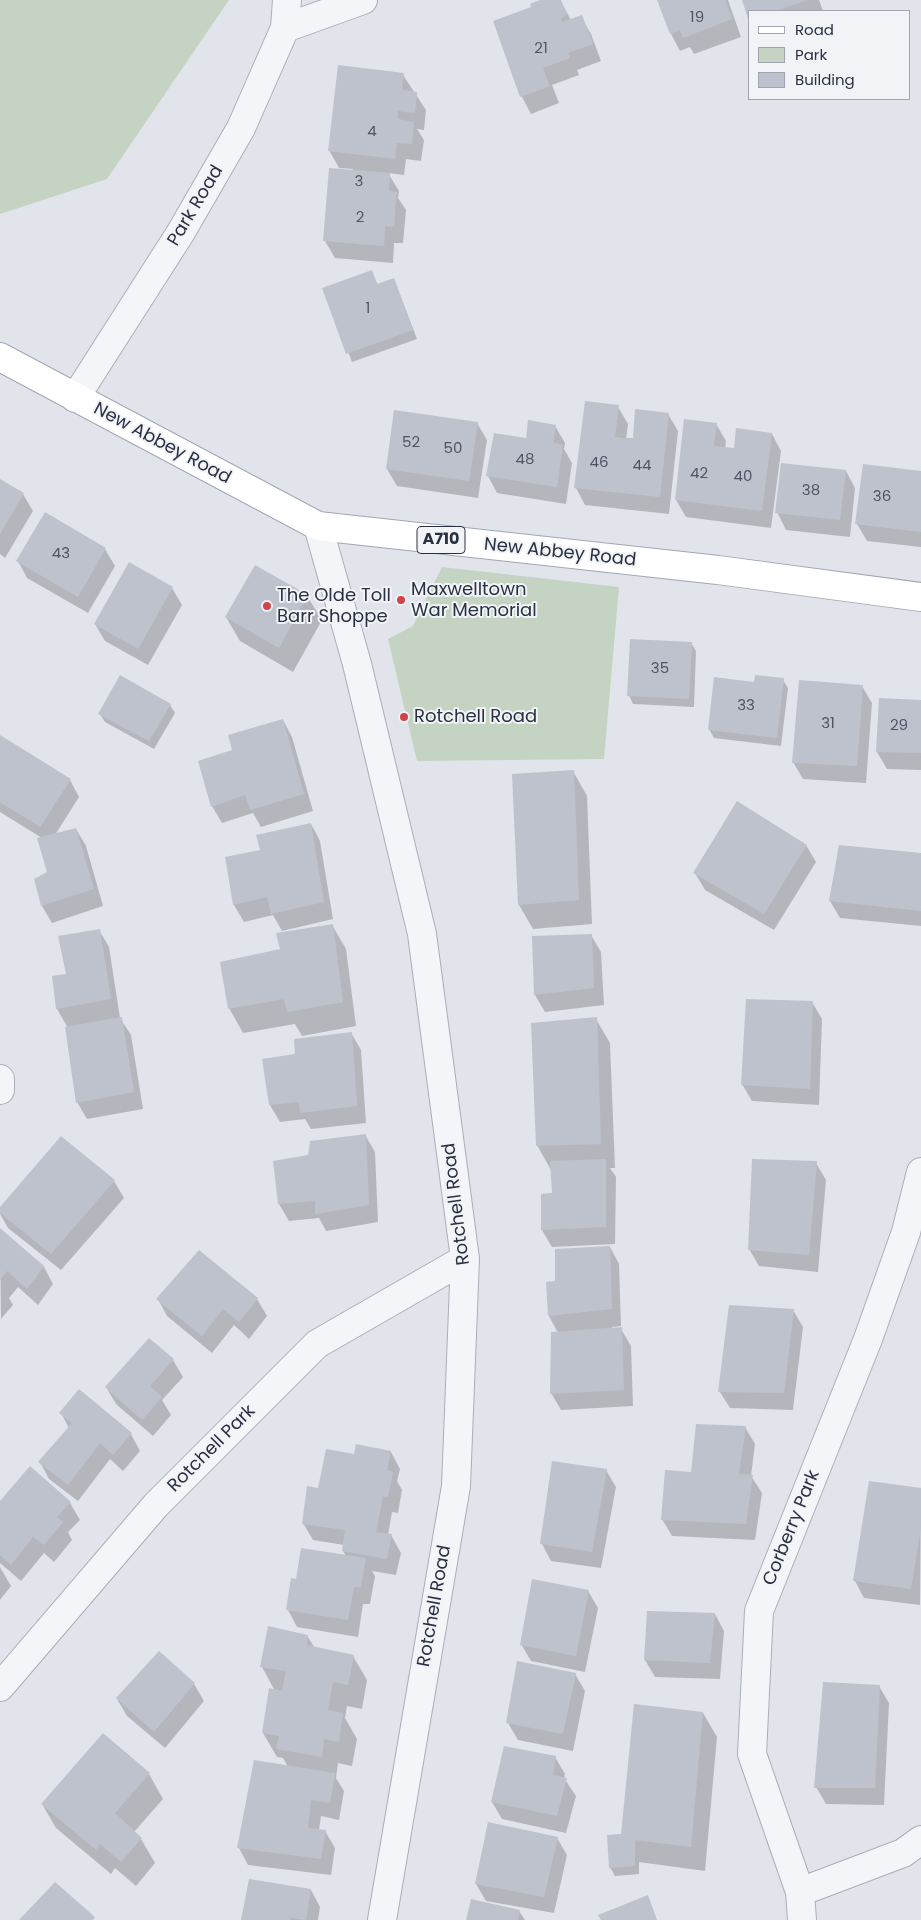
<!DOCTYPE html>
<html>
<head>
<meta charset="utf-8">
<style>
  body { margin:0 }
  #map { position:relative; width:921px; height:1920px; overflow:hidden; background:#e1e4ea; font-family:Poppins,sans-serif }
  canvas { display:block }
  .legend { position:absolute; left:748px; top:10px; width:162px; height:90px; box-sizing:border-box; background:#f1f3f7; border:1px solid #a1a5af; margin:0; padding:6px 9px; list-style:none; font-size:15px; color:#293042 }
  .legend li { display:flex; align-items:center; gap:10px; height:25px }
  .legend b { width:25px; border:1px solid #a1a5af }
</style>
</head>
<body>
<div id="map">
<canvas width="921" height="1920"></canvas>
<ul class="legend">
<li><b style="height:6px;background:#fff"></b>Road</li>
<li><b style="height:14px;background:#c5d4c2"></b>Park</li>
<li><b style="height:14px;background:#bec2cd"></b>Building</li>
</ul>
</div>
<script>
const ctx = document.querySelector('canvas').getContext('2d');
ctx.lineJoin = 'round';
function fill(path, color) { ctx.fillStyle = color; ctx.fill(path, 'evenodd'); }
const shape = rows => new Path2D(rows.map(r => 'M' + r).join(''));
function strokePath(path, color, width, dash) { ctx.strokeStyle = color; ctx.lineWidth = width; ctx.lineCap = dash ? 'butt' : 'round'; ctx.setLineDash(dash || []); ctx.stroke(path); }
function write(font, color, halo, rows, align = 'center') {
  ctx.font = font + ' Poppins,sans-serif'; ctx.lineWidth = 4; ctx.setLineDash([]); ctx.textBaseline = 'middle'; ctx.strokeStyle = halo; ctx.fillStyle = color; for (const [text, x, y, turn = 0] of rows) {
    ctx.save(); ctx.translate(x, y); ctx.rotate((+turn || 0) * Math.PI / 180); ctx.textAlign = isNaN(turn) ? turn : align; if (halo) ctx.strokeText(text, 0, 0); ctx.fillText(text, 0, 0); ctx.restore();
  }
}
fill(shape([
  [0,0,229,0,107,179,0,214],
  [442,567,619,587,604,759,417,761,388,639,413,626]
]), '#c5d4c2');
fill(shape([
  [543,0,560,0,571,20,581,17,591,34,601,61,577,70,579,75,552,85,559,103,531,114,522,97,494,22,532,8],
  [658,0,728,0,741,37,694,54,690,47,680,51,671,34],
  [743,0,819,0,823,11,750,11,750,19],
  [403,75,426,110,424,130,417,129,424,140,421,161,406,159,404,175,388,173,399,191,398,198,406,210,403,243,394,243,393,263,335,258,325,241,353,169,339,168,329,150],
  [371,272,378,285,394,279,417,339,352,362,324,288],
  [618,407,628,424,626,440,634,440,668,414,678,431,669,514,585,505,576,488],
  [685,420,716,424,726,441,725,449,735,450,772,434,781,451,771,528,686,517,676,500],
  [477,423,487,440,478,498,397,486,387,469],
  [555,426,565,443,564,449,572,463,566,504,497,493,488,476,527,439],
  [846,471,855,488,850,537,786,530,777,512],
  [921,473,921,547,867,541,857,524],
  [0,480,23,494,33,511,5,558,0,554],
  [105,549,115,566,88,613,27,578,18,561],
  [172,588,182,605,148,665,105,641,95,624],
  [307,596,322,620,293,672,240,641,226,617],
  [691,643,696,651,694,707,633,704,629,695],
  [783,680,788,688,781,746,714,738,709,729,755,683],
  [862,686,872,703,866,783,803,779,793,762],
  [921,701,921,770,887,769,877,752],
  [170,705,175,713,154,749,105,722,100,714],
  [283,720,292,737,313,811,261,827,253,813,222,823,212,806,233,751],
  [0,736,70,780,79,797,55,835,76,829,86,846,103,906,52,923,42,906,35,879,48,872,42,838,0,812],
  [573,771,587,796,592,924,533,929,519,905],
  [311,824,320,841,333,919,282,931,273,915,244,922,234,905,226,858,261,851],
  [806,845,816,862,774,930,705,890,695,873],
  [921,854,921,926,840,918,830,901],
  [332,925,346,949,356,1026,302,1036,295,1024,243,1033,229,1008,281,950],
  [99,930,109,947,120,1018,131,1035,143,1109,87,1119,77,1102,68,1028,57,1009,53,978,67,975],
  [591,935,601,952,604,1005,545,1012,535,995],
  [812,1002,822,1019,819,1105,752,1101,742,1084],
  [596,1019,610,1043,615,1168,610,1168,616,1177,615,1244,552,1247,542,1230,554,1194,551,1170,537,1145],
  [351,1033,361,1050,366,1123,311,1129,305,1119,280,1122,270,1105,263,1060,296,1055],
  [365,1135,375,1152,378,1222,326,1231,319,1218,289,1221,279,1204,274,1162,309,1156],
  [61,1137,114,1181,124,1198,61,1270,8,1228,0,1214,0,1209],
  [816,1163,826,1180,818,1272,759,1266,749,1249],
  [0,1229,44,1267,53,1284,38,1305,18,1287,9,1298,13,1305,1,1319],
  [610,1247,619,1264,621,1326,612,1327,612,1329,621,1329,631,1346,633,1406,561,1410,551,1393,558,1333,549,1316,547,1283,557,1282],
  [158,1299,257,1299,267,1316,249,1339,234,1325,212,1353,167,1316],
  [793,1310,803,1327,793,1410,730,1408,720,1392],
  [173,1360,183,1377,162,1400,171,1415,153,1436,116,1404,106,1387],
  [61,1413,131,1434,140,1451,123,1471,110,1459,78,1501,49,1479,40,1462,69,1428],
  [745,1427,755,1444,751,1476,762,1493,755,1540,672,1536,662,1519,693,1473],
  [391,1452,400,1469,397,1481,402,1490,398,1513,392,1512,388,1535,391,1535,401,1553,396,1575,372,1571,375,1576,370,1604,363,1604,358,1637,297,1627,288,1610,297,1580,346,1556,343,1551,344,1545,313,1540,303,1523,319,1489,355,1455],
  [606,1470,616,1487,601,1568,551,1561,542,1544],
  [921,1489,920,1605,864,1598,855,1581],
  [0,1503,70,1503,80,1520,68,1532,72,1540,54,1562,44,1553,21,1581,0,1563],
  [0,1567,11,1586,0,1600],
  [588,1591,598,1608,585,1672,531,1661,521,1644],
  [648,1612,715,1614,724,1631,720,1679,655,1677,645,1660],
  [307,1636,315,1648,353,1656,367,1680,362,1709,347,1706,345,1718,357,1739,352,1766,338,1763,336,1778,344,1791,339,1820,321,1816,319,1830,325,1831,335,1848,331,1875,248,1865,239,1848,288,1767,283,1758,277,1757,263,1733,275,1691,262,1667],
  [575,1674,585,1691,573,1751,518,1740,508,1723],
  [194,1684,204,1701,165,1748,127,1716,117,1699],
  [879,1686,889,1703,884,1805,826,1804,816,1787],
  [703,1713,717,1737,705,1871,639,1862,639,1874,615,1876,610,1867,622,1835],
  [103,1735,149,1774,163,1799,134,1832,141,1839,155,1863,136,1886,115,1868,111,1874,56,1828,42,1804],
  [555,1757,565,1774,564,1778,576,1796,566,1833,502,1819,492,1802],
  [557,1838,567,1855,554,1913,486,1901,476,1884],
  [311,1890,320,1907,318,1920,243,1920],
  [519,1911,525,1920,467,1920]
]), '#0003');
fill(shape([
  [540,0,561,0,567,15,561,18,562,22,582,15,593,44,568,53,570,58,543,68,550,86,520,97,493,21,531,7,530,4],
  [657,0,725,0,732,19,683,38,680,30,670,34],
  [742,0,808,0,775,11,750,11,749,22],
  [338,65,404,73,402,90,417,92,415,113,398,111,398,119,414,122,412,144,397,143,395,159,328,151],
  [329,168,390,173,389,191,397,192,395,210,394,227,385,226,384,246,323,241],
  [372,270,377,284,394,278,413,330,346,354,322,288],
  [585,401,619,405,615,437,623,438,633,438,635,409,669,413,660,497,574,488],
  [394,410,478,422,469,481,386,469],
  [684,419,717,423,714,446,734,448,736,428,772,433,762,511,675,500],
  [528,420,556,425,553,443,563,445,557,487,486,476,494,433,526,438],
  [781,463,846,470,840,520,775,513],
  [863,464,921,471,921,532,855,524],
  [0,479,24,493,0,534],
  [45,512,106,548,78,597,16,561],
  [129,562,173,587,138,649,94,624],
  [255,565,308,595,279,648,225,617],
  [630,639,692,642,689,699,627,696],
  [120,675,171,704,149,741,98,714],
  [755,675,784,678,777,738,708,730,714,677,754,682],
  [799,680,863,685,857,766,792,763],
  [879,698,921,700,921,753,876,752],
  [283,719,304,794,250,810,245,795,211,807,198,761,232,750,228,735],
  [0,735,71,779,40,827,0,802],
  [574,770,579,900,518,905,512,774],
  [737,801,807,845,764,914,693,873],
  [311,823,324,902,271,914,267,897,233,905,225,857,260,850,256,835],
  [76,828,94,889,41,906,34,879,47,872,37,838],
  [839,845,921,853,921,911,829,901],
  [333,924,343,1002,287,1012,284,999,228,1009,220,962,280,949,276,933],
  [100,929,111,999,56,1009,52,976,66,974,58,936],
  [592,934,594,988,534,995,532,936],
  [746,999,813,1001,810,1089,741,1085],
  [122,1017,134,1092,76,1103,65,1027],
  [597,1017,601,1144,536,1146,531,1023],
  [352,1032,357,1106,300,1113,299,1102,269,1105,262,1059,295,1054,294,1039],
  [366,1134,369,1205,315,1214,315,1201,278,1204,273,1161,308,1155,310,1141],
  [61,1136,115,1180,51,1254,0,1213,0,1207],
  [606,1159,606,1227,541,1230,541,1194,552,1193,550,1161],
  [752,1159,817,1161,809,1255,748,1250],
  [0,1228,44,1266,27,1289,7,1271,0,1280],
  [610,1246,612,1309,548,1316,546,1282,555,1281,555,1249],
  [199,1250,258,1298,239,1322,223,1309,202,1336,156,1299],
  [729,1305,794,1309,784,1393,718,1392],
  [622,1327,624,1390,550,1394,551,1332],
  [149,1338,174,1359,150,1386,162,1397,142,1420,105,1387],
  [79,1389,132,1433,113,1455,100,1443,68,1485,38,1462,72,1423,59,1413],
  [696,1424,746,1426,739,1474,753,1475,746,1524,661,1520,665,1470,691,1472],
  [356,1444,391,1451,387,1470,393,1472,388,1497,383,1496,376,1532,392,1534,387,1559,342,1551,345,1530,302,1524,307,1486,318,1488,326,1449,354,1454],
  [552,1461,607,1469,592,1552,540,1544],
  [30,1466,71,1502,57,1517,63,1522,44,1545,33,1537,11,1565,0,1555,0,1501],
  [869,1481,921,1488,921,1527,911,1589,853,1581],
  [301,1548,366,1558,361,1587,354,1587,348,1620,286,1610,291,1578,296,1579],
  [532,1579,589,1590,576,1656,520,1645],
  [647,1611,715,1613,710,1663,644,1660],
  [268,1626,308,1635,307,1645,354,1655,348,1685,333,1682,328,1710,343,1713,339,1742,324,1739,322,1757,276,1749,279,1736,262,1733,269,1688,282,1691,286,1671,260,1667],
  [159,1651,195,1683,154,1732,116,1698],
  [517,1661,576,1673,563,1734,506,1723],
  [823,1682,880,1685,875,1788,814,1788],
  [634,1704,703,1712,691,1847,635,1840,635,1866,609,1868,607,1835,621,1834],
  [103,1733,150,1773,115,1813,142,1838,121,1862,100,1844,96,1850,41,1804],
  [504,1746,556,1756,553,1775,567,1778,557,1816,491,1802],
  [254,1760,335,1773,330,1803,311,1800,308,1828,326,1830,321,1859,237,1848],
  [488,1822,558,1837,544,1897,475,1884],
  [249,1879,311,1889,306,1920,290,1918,290,1920,241,1920],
  [55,1882,95,1917,93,1920,19,1920],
  [648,1895,657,1920,601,1920,598,1915],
  [471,1899,520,1910,518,1920,466,1920]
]), '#bec2cd');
const minor = shape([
  [285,28,363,0],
  [75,398,181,232,241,128,285,28,287,0],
  [318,526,357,664,422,934,465,1259,456,1486,382,1920],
  [0,1079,0,1090],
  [0,1687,156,1505,317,1344,465,1259],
  [800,1892,903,1853,921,1840],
  [802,1920,800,1892,752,1754,759,1611,868,1339,906,1232,921,1172]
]);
const major = shape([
  [0,357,318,526,718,570,921,597]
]);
strokePath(minor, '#aaaeb8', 30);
strokePath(major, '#a0a7b6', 30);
strokePath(minor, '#f4f5f8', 28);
strokePath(major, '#fff', 28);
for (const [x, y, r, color] of [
  [401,600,5,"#d0454c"],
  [267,606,5,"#d0454c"],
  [404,717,5,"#d0454c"]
]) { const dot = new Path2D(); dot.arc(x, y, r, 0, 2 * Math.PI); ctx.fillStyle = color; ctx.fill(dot); strokePath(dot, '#f1f3f7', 2); }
write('15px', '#4e5465', null, [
  ["19",697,18],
  ["21",541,49],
  ["4",372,132],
  ["3",359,182],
  ["2",360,218],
  ["1",368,309],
  ["52",411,443],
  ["50",453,449],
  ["48",525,460],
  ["46",599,463],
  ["44",642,466],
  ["42",699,474],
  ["40",743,477],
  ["38",811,491],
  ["36",882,497],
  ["43",61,554],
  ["35",660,669],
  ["33",746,706],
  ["31",828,724],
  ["29",899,726]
]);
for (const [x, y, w] of [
  [441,540,48]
]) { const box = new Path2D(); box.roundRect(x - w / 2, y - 13.5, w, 27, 4); ctx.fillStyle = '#f1f3f7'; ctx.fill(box); strokePath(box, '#293042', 1); }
write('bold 16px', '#293042', null, [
  ["A710",441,540]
]);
write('18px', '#293042', '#f1f3f7', [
  ["Park Road",196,206,-59],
  ["New Abbey Road",162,444,28],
  ["New Abbey Road",560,553,6],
  ["Rotchell Road",457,1204,-97],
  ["Rotchell Park",212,1449,-45],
  ["Corberry Park",792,1528,-68],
  ["Rotchell Road",435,1606,-80]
]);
write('18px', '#293042', '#f1f3f7', [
  ["Maxwelltown",411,590],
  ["War Memorial",411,611],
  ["The Olde Toll",277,596],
  ["Barr Shoppe",277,617],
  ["Rotchell Road",414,717]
], 'left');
</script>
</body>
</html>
